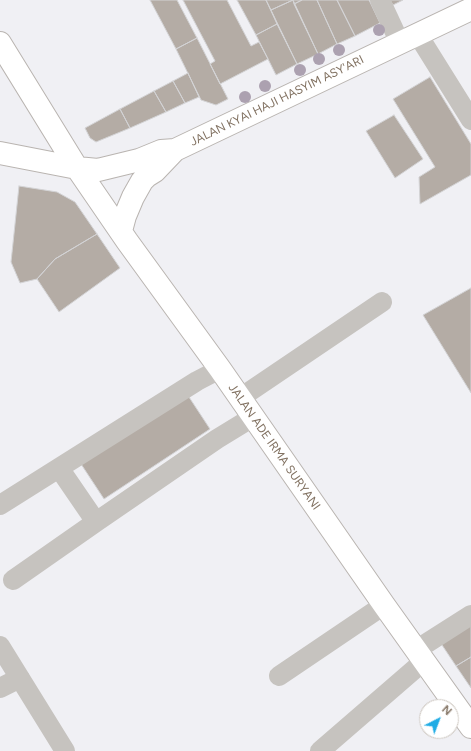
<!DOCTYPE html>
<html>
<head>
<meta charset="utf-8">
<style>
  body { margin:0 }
  #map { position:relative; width:471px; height:751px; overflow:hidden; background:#f0f0f4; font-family:Figtree,sans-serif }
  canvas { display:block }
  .north { position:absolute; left:419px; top:699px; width:40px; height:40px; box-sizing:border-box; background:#fff; border:1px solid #cdc7c0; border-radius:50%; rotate:42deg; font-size:11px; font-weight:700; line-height:16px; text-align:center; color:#827262 }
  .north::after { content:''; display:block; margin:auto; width:14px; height:18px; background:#1face5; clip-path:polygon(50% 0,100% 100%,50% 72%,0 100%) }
</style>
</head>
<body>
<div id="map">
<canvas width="471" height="751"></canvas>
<div class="north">N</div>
</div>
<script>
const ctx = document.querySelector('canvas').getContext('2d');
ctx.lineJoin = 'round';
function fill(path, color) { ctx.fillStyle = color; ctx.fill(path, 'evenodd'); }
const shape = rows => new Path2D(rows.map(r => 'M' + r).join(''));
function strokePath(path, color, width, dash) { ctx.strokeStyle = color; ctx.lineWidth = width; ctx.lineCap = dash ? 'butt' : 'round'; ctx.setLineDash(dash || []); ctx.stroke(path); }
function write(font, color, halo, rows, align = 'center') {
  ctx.font = font + ' Figtree,sans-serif'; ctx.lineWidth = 4; ctx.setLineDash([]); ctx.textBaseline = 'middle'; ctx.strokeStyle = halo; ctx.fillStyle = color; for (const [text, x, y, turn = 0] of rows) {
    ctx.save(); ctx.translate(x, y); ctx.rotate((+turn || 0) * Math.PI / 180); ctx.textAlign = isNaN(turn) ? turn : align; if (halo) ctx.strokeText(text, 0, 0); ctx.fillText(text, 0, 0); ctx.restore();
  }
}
const building = shape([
  [150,0,177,0,197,38,176,49,150,0],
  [183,0,227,0,251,46,259,42,268,59,220,84,210,64,215,61,183,0],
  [237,0,266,0,277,24,256,35,237,0],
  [266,0,302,0,294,4,293,0,271,10,266,0],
  [293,0,318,54,297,64,271,10,293,0],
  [302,0,317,0,337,44,318,54,294,4,302,0],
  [317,0,337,0,355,36,337,44,317,0],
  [337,0,369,0,380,23,355,36,337,0],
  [390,0,403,0,393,5,390,0],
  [277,24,297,64,276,75,256,35,277,24],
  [197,38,228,99,216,105,201,100,176,49,197,38],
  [188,73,199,97,185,103,173,81,188,73],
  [430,77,471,144,471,175,420,204,419,177,435,167,393,99,430,77],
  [173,81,185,103,166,112,154,91,173,81],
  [154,91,166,112,130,128,120,109,154,91],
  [120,109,130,128,96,142,90,138,85,128,120,109],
  [394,115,423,159,395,178,366,131,394,115],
  [19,186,57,192,75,202,97,234,55,259,37,279,20,283,11,262,19,186],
  [97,234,120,268,59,312,37,279,55,259,97,234],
  [471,288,471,393,423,315,471,288],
  [187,394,210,429,104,499,81,464,187,394],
  [471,622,471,657,456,666,440,642,471,622],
  [471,657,471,688,456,666,471,657]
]);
fill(building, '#b4aca5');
strokePath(building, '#d3d3d5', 1);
const primary = shape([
  [0,43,77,168,127,241,220,369,384,605,471,727],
  [0,153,77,168,98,170,139,160,161,151,175,150,471,9],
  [121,231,125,216,133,197,142,181,147,176,155,171,175,150]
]);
strokePath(primary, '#b9b4b0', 24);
strokePath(shape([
  [380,0,400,43],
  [418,35,471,120],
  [240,398,382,302],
  [59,468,96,522,217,439,253,417],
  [0,505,197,381,220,369],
  [13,580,96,522],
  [0,646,65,751],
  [416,650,471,615],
  [279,676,384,605],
  [0,688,20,678],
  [320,751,424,661]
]), '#c6c3bf', 20);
strokePath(primary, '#fff', 22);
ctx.fillStyle = '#aca1b0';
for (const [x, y] of [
  [379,30],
  [339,50],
  [319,59],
  [300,70],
  [265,86],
  [245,97]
]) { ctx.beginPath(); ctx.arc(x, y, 6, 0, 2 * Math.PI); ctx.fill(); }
write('12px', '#827262', '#fff', [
  ["JALAN KYAI HAJI HASYIM ASY'ARI",277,101,-26],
  ["JALAN ADE IRMA SURYANI",274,447,55]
]);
</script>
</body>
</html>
